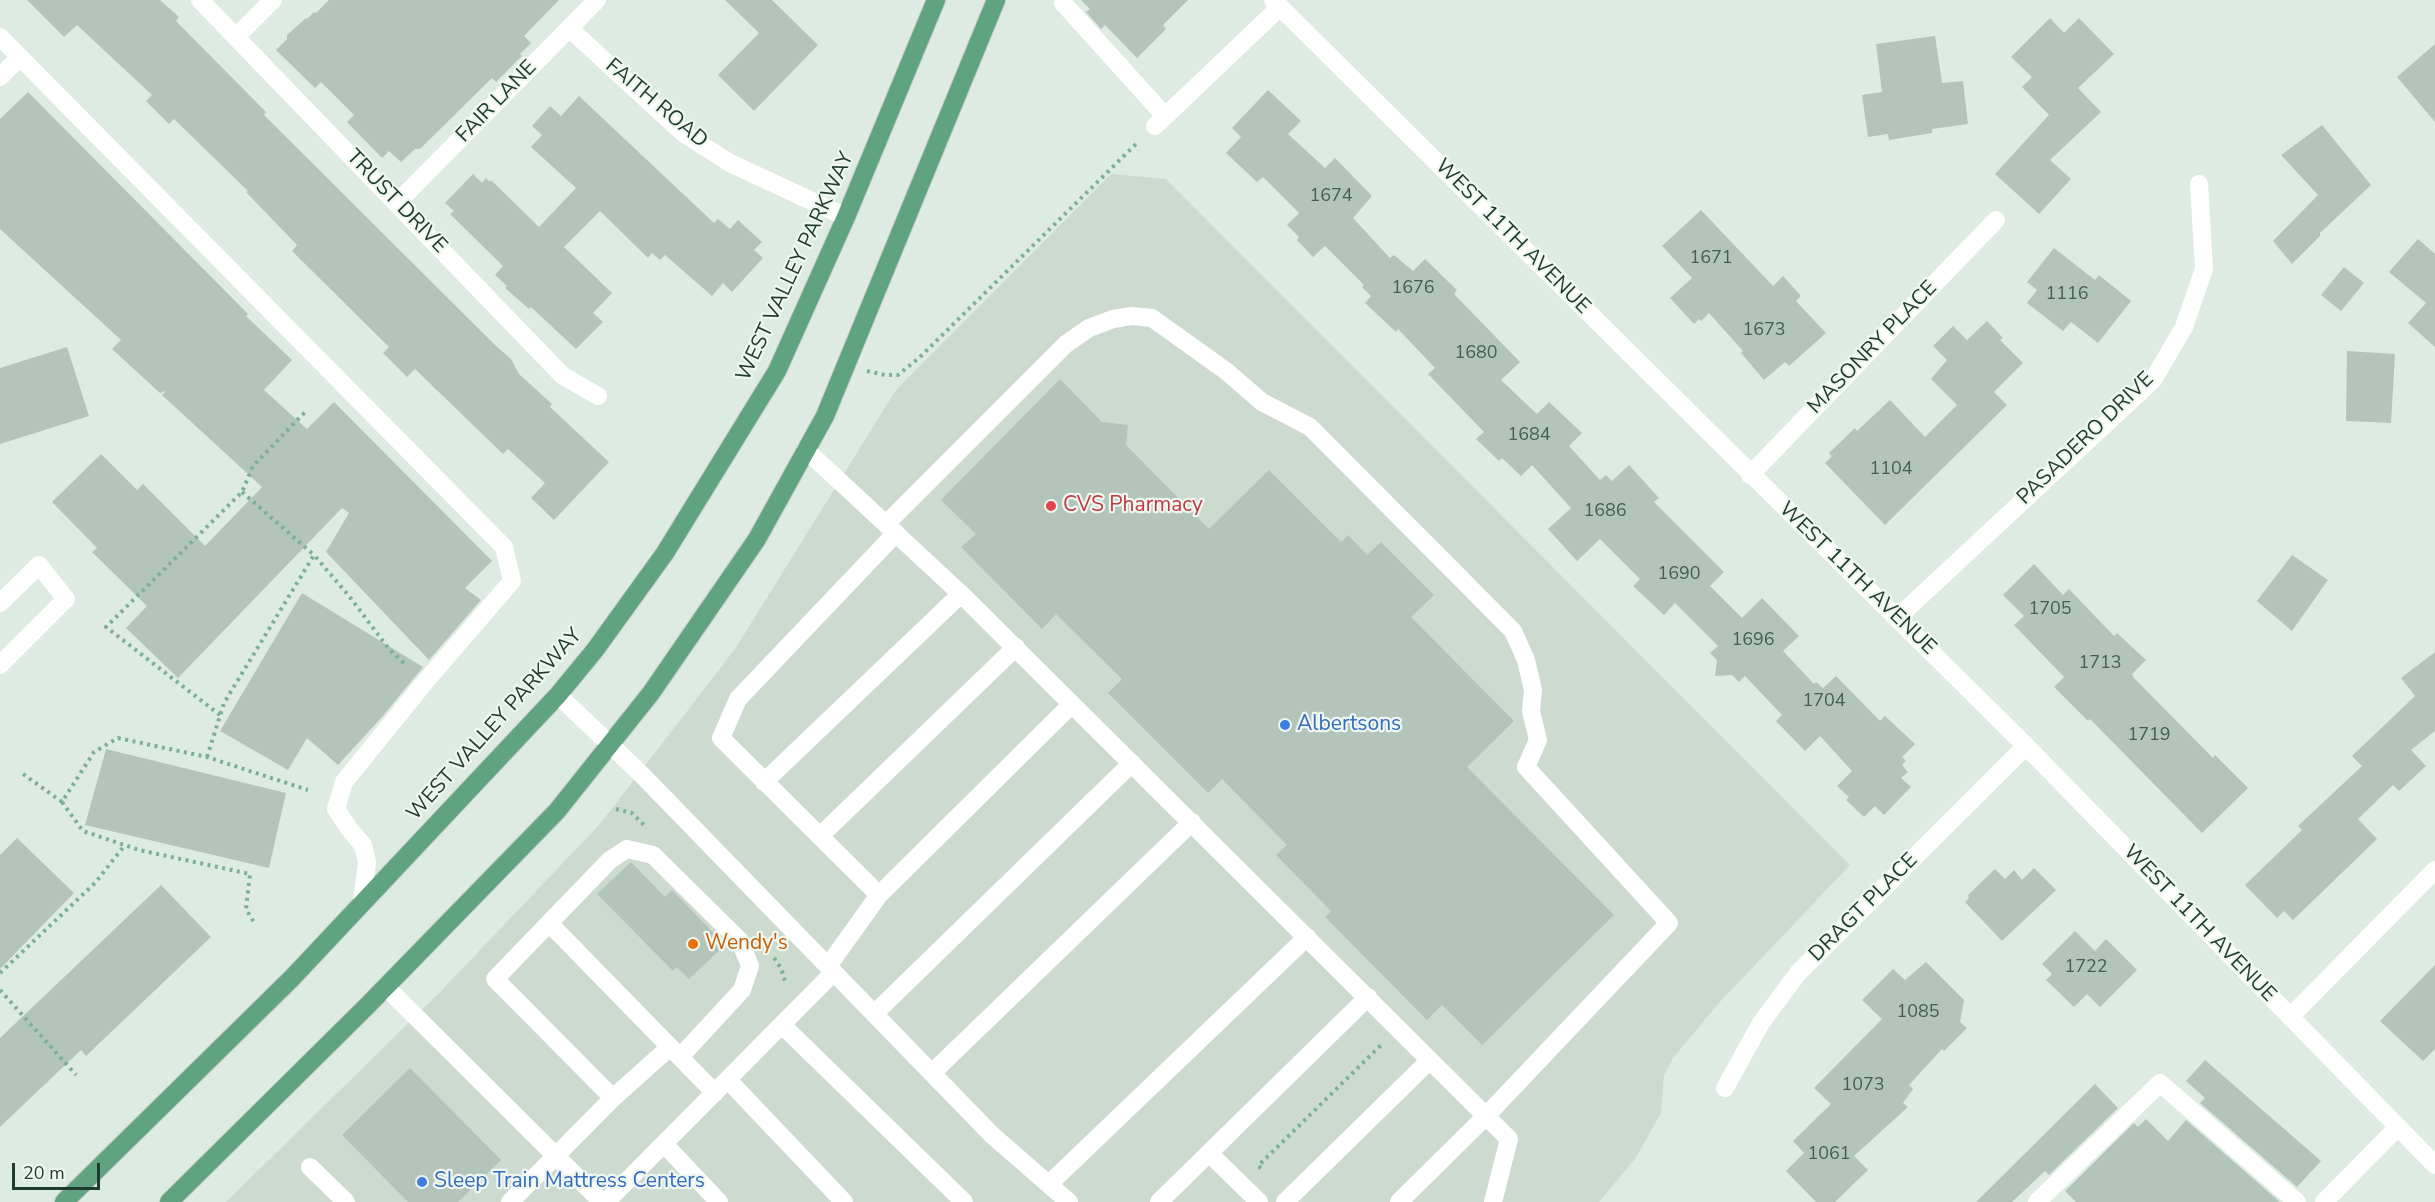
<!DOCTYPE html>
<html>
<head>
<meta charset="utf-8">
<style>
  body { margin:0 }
  #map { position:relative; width:2435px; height:1202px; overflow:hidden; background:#deebe2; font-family:"Nunito Sans",sans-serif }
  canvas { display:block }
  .scale { position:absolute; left:12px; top:1163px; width:88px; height:27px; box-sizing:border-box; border:3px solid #1f3b2c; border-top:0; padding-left:8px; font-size:18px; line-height:21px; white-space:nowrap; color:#1f3b2c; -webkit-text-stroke:4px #eff7f1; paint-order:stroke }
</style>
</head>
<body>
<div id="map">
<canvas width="2435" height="1202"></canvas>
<div class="scale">20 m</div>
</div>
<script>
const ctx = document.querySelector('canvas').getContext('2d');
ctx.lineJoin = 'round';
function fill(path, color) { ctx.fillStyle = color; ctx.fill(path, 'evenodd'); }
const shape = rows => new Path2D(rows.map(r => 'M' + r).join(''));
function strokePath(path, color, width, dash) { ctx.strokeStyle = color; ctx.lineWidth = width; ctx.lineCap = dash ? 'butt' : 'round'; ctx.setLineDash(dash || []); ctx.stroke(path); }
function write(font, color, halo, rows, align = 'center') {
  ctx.font = font + ' "Nunito Sans",sans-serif'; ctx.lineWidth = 4.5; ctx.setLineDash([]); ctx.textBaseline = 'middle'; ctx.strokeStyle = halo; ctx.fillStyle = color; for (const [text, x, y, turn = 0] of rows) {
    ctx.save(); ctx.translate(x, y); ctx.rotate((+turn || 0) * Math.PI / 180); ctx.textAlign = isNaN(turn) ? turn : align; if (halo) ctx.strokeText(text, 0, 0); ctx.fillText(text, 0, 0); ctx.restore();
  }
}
fill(shape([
  [1111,174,1166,179,1850,865,1718,1004,1673,1058,1664,1076,1661,1113,1635,1159,1599,1202,226,1202,440,992,600,824,735,649,896,390]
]), '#ccdad0');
fill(shape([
  [27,0,160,0,179,17,176,21,266,112,264,115,495,345,511,359,519,374,552,404,550,407,609,462,554,520,531,498,545,483,508,449,503,454,415,369,407,377,383,353,389,347,292,251,297,245,246,192,248,191,174,119,169,124,146,101,152,95,77,25,64,37],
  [329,0,559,0,524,36,531,43,520,54,522,56,496,82,492,78,420,149,415,149,401,162,389,151,382,158,347,122,354,115,321,82,315,88,276,50,287,39,287,35,306,18,307,19,314,12,316,13],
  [725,0,772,0,818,45,754,111,718,75,759,33],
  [1081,0,1188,0,1163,25,1166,29,1137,58,1105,25,1101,29,1086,12,1090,9],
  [2050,18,2064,33,2079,18,2114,54,2078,88,2101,112,2050,160,2071,179,2039,214,1995,174,2049,115,2022,87,2032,77,2011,57],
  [1935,36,1942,83,1963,81,1968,124,1932,129,1932,133,1889,140,1888,134,1868,137,1862,95,1882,92,1876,44],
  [2435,44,2435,122,2397,77],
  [1268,90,1301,121,1288,134,1325,168,1335,158,1372,196,1353,218,1390,258,1394,255,1413,271,1425,259,1457,290,1454,294,1520,362,1501,380,1537,414,1549,402,1582,433,1569,446,1600,480,1606,475,1612,481,1629,465,1659,498,1654,502,1724,572,1710,586,1742,618,1762,598,1799,636,1783,651,1814,684,1816,682,1823,688,1836,676,1880,721,1885,716,1915,744,1902,757,1906,761,1902,765,1908,772,1901,778,1911,787,1884,815,1875,806,1864,817,1846,800,1849,797,1837,786,1852,771,1820,736,1805,751,1776,721,1782,715,1745,676,1739,682,1732,675,1715,676,1717,660,1710,653,1718,646,1675,603,1664,615,1633,586,1640,579,1600,539,1577,561,1548,529,1571,508,1532,465,1521,476,1502,458,1499,461,1476,439,1484,432,1428,374,1435,368,1398,329,1396,332,1365,303,1371,296,1362,287,1364,285,1325,246,1313,257,1297,240,1299,237,1287,225,1299,213,1263,177,1257,182,1226,153,1241,137,1232,128],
  [28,92,248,314,246,316,292,360,264,390,307,429,334,402,492,561,465,588,481,600,429,660,326,552,349,513,342,508,178,678,126,628,147,606,92,552,97,548,52,502,101,454,137,490,143,484,205,546,262,487,162,395,166,391,160,393,112,349,121,340,0,229,0,119],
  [579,96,714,223,718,219,730,229,738,220,762,242,754,250,763,258,732,292,723,283,712,296,665,255,660,260,652,253,648,258,600,211,564,247,612,293,593,313,603,322,576,349,531,307,529,309,505,288,507,286,495,275,503,266,450,214,454,211,445,203,473,174,482,183,486,178,490,182,491,180,539,227,576,188,531,147,542,135,532,126,550,106,561,116],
  [2322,125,2371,185,2320,233,2320,236,2292,264,2273,241,2318,195,2281,155],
  [1701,210,1773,286,1783,276,1801,296,1796,301,1826,333,1789,366,1785,362,1764,380,1741,353,1743,351,1709,313,1701,321,1699,319,1694,324,1670,298,1692,278,1662,246],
  [2418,239,2435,254,2435,347,2408,323,2426,303,2389,272],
  [2054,248,2095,280,2099,275,2131,301,2098,343,2071,322,2063,331,2027,303,2037,290,2027,282],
  [2344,267,2364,283,2341,311,2321,295],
  [1987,321,2003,338,2000,340,2023,363,1994,392,2007,405,1885,525,1825,463,1832,456,1829,453,1855,428,1857,431,1890,400,1925,437,1957,405,1931,379,1947,360,1933,346,1953,326,1967,340],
  [67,347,89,416,0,444,0,368],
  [2347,351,2395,354,2391,423,2346,421],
  [1060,379,1102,422,1128,425,1126,445,1209,529,1269,470,1341,542,1348,535,1367,555,1381,542,1434,595,1411,617,1514,721,1467,767,1614,915,1482,1045,1442,1005,1427,1020,1325,917,1331,911,1276,855,1287,845,1222,779,1208,793,1108,693,1122,679,1056,614,1042,629,961,547,976,534,941,500],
  [2292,555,2328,580,2292,631,2257,601],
  [2034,564,2063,595,2069,589,2114,636,2117,633,2146,660,2132,674,2133,677,2213,758,2215,755,2248,788,2202,833,2090,719,2088,721,2054,687,2064,677,2014,625,2024,616,2003,595],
  [302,593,423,667,382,717,338,765,307,738,288,770,220,731],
  [2435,652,2435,731,2411,750,2426,766,2399,791,2393,785,2358,819,2377,839,2293,920,2284,911,2277,918,2245,885,2302,830,2298,826,2362,766,2352,756,2415,696,2401,678],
  [106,749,286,793,269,868,85,825],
  [17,838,74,893,0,969,0,855],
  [631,862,665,897,672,890,725,945,689,979,677,967,673,971,597,894],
  [2034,868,2056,890,2002,941,1965,902,1969,898,1968,895,1995,869,2005,879,2014,870,2022,880],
  [161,885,211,937,86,1056,81,1050,0,1127,0,1038],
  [2075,931,2095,951,2106,939,2137,970,2100,1007,2087,994,2074,1007,2046,980,2052,974,2042,964],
  [1926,962,1964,1000,1960,1022,1967,1028,1944,1051,1942,1049,1909,1085,1913,1089,1903,1103,1908,1107,1854,1156,1868,1170,1835,1202,1816,1202,1786,1171,1804,1153,1793,1141,1831,1104,1814,1088,1882,1019,1862,1000,1893,969,1905,980],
  [2435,965,2435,1049,2423,1061,2380,1021],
  [2205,1060,2321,1161,2297,1187,2200,1103,2205,1098,2186,1081],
  [410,1068,501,1160,458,1202,408,1202,342,1135],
  [2095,1084,2118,1108,2049,1175,2045,1171,2012,1202,1976,1202],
  [2146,1119,2168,1141,2186,1120,2280,1202,2076,1202,2065,1191,2134,1123,2138,1127]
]), '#b3c5ba');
const major = shape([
  [64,1202,292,978,558,695,595,650,665,553,777,371,846,217,936,0],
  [169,1202,368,1005,557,811,651,693,757,539,825,416,996,0]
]);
strokePath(major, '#c0c8c4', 20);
strokePath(shape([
  [867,371,885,375,898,375,920,357,1139,141],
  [242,492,314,555],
  [220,715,106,627,242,492,253,466,307,410],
  [207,757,224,703,314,555,349,596,389,649,407,666],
  [23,774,62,802,94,752,118,738,207,757,308,790],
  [62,802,83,831,139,850,250,874,246,909,255,924],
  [616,809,632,813,647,828],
  [774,958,781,968,785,981],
  [0,973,95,883,125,845],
  [0,990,76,1075],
  [1261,1168,1258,1166,1381,1045]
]), '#7db092', 4, [3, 4.5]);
strokePath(shape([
  [200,0,563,376,598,396],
  [1273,0,2026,746,2435,1165],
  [1063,3,1165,116],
  [569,28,683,133,730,163,846,217],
  [0,37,504,547,512,581,425,682,344,782,336,809,350,830,363,845,367,862,362,902],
  [236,37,273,0],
  [0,77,20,57],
  [1155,126,1280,7],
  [397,203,597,0],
  [806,450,961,594,1509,1139,1493,1202],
  [1750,475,1996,220],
  [886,524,1066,344,1089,328,1113,319,1132,316,1152,318,1226,371,1262,402,1310,427,1513,631,1526,660,1533,690,1531,711,1538,740,1526,767,1669,923,1486,1116,1399,1202],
  [0,603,39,565,66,599,0,665],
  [1897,618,2153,380,2184,327,2204,269,2199,184],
  [558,695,642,775,992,1135,1069,1202],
  [764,782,961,594],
  [820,836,1016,647],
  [879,895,1072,704],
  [549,923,715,1093],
  [828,966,879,895,721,738,738,699,896,533],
  [386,987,602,1202],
  [874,1014,1132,763],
  [2290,1017,2435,870],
  [782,1025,964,1202],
  [932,1073,1192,822],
  [728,1080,844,1202],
  [1725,1088,1761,1023,1798,973,2026,746],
  [613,1098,670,1047],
  [664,1144,719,1202],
  [1209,1153,1259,1202],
  [310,1167,346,1202],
  [1049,1184,1307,937],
  [510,1202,613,1098,495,979,610,860,627,849,653,855,740,941,750,966,742,990,680,1057],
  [606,1202,834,972],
  [1159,1202,1368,997],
  [1285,1202,1430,1060],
  [2037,1202,2160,1083,2297,1202],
  [2324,1202,2397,1128]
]), '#fff', 18);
strokePath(major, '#60a380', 18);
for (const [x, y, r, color] of [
  [1051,506,6,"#e0444e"],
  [1285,725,6,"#3f7fe0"],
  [693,944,6,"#e8710a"],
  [422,1182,6,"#3f7fe0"]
]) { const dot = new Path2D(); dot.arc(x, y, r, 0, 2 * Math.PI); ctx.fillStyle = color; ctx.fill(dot); strokePath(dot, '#eff7f1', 2); }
write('18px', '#445e50', null, [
  ["1674",1331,197],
  ["1671",1711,259],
  ["1676",1413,289],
  ["1116",2067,295],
  ["1673",1764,331],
  ["1680",1476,354],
  ["1684",1529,436],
  ["1104",1891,470],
  ["1686",1605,512],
  ["1690",1679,575],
  ["1705",2050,610],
  ["1696",1753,641],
  ["1713",2100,664],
  ["1704",1824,702],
  ["1719",2149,736],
  ["1722",2086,968],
  ["1085",1918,1013],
  ["1073",1863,1086],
  ["1061",1829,1155]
]);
write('21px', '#1f3b2c', '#eff7f1', [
  ["FAIR LANE",497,102,-46],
  ["FAITH ROAD",656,104,40],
  ["TRUST DRIVE",396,202,46],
  ["WEST 11TH AVENUE",1512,237,45],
  ["WEST VALLEY PARKWAY",796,267,-65],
  ["MASONRY PLACE",1873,348,-46],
  ["PASADERO DRIVE",2086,439,-44],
  ["WEST 11TH AVENUE",1857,579,44],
  ["WEST VALLEY PARKWAY",495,725,-48],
  ["DRAGT PLACE",1864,908,-45],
  ["WEST 11TH AVENUE",2199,924,46]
]);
write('21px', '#be3a42', '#eff7f1', [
  ["CVS Pharmacy",1063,506]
], 'left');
write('21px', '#366cbe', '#eff7f1', [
  ["Albertsons",1297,725],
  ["Sleep Train Mattress Centers",434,1182]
], 'left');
write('21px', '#c56008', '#eff7f1', [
  ["Wendy's",705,944]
], 'left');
</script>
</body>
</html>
